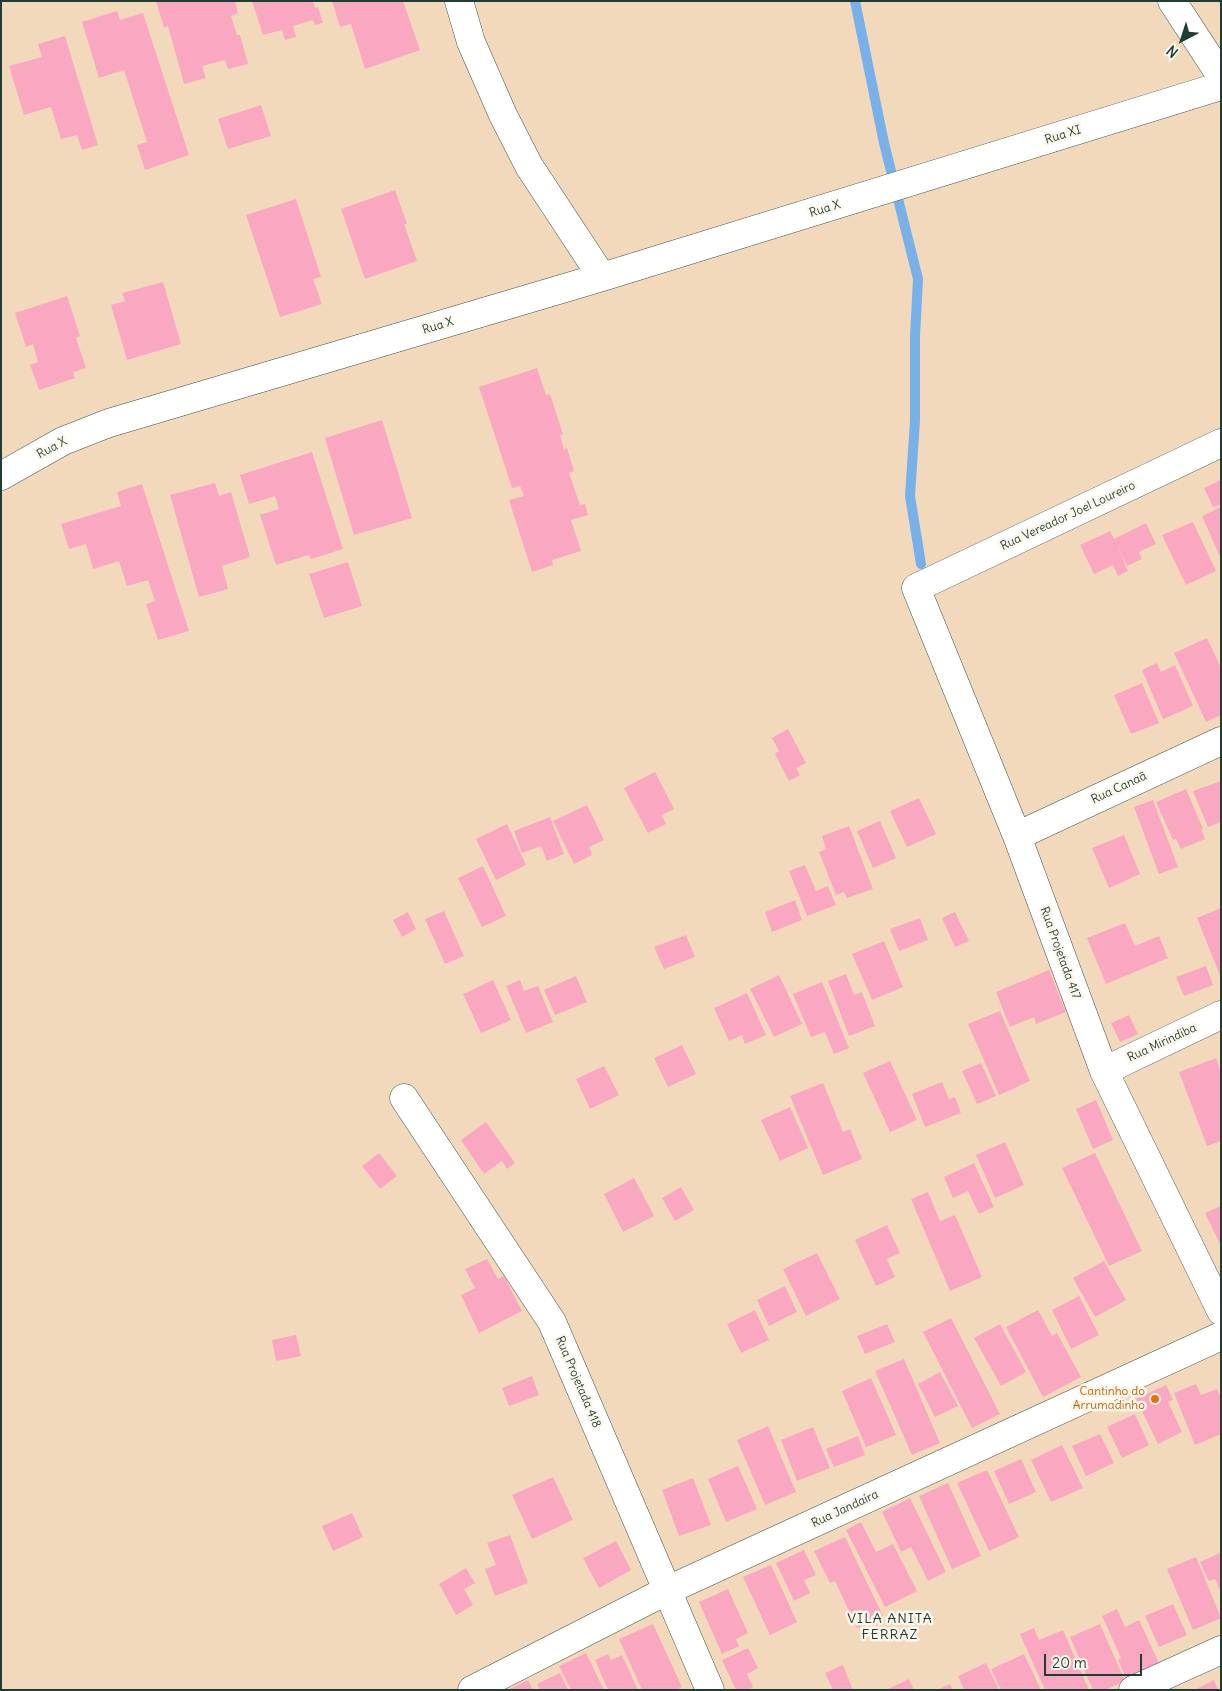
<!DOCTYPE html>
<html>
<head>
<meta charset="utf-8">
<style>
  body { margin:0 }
  #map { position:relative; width:1222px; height:1691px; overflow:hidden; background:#f3d9bc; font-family:Delius,sans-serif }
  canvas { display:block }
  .frame { position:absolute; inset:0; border:2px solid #1f3d34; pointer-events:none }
  .north { position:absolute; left:1157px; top:15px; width:50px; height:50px; -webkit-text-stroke:4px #fbf7ec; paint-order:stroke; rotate:220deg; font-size:14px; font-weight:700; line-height:20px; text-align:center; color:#1f3d34 }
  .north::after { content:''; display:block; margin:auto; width:18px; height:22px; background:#1f3d34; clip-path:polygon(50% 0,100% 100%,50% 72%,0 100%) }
  .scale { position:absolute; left:1044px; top:1654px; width:98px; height:22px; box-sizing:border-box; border:2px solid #1f3d34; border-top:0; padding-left:6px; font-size:15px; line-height:18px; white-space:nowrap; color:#1f3d34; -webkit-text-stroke:4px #fbf7ec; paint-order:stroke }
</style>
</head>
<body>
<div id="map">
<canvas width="1222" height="1691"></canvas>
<div class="frame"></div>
<div class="north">N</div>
<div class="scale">20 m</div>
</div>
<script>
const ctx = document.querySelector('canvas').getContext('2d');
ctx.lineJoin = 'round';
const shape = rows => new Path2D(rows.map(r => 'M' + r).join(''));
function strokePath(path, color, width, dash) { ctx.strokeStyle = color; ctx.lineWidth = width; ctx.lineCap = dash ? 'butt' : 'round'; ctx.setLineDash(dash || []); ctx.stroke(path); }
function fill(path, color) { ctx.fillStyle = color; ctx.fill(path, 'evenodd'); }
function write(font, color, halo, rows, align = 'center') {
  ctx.font = font + ' Delius,sans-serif'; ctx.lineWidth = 5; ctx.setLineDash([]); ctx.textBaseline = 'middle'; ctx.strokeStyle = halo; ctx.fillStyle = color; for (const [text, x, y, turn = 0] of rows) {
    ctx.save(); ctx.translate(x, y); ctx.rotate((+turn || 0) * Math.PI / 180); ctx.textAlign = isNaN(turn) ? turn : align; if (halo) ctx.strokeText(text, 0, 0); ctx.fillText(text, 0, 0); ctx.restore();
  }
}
strokePath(shape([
  [855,1,884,143,918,279,915,337,915,420,910,496,921,564]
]), '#78b1e8', 10);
fill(shape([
  [156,1,235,1,238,13,231,16,237,35,240,35,248,64,228,69,225,60,202,66,206,78,184,84,168,26,164,28],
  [252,1,313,1,315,8,318,7,323,23,315,25,313,20,293,26,296,37,285,40,282,30,263,35],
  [332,1,403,1,420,50,365,69,351,24,340,27],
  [117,11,120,20,143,13,189,155,145,170,137,145,147,142,124,70,99,78,82,22],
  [65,36,98,145,82,150,77,135,61,139,51,107,24,115,9,66,42,57,38,44],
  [261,105,271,136,228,149,218,119],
  [395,190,407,224,404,224,417,261,365,279,341,209],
  [296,199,321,277,313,279,322,304,280,317,246,215],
  [163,282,181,344,127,360,111,305,125,301,122,293],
  [67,296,80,336,76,338,86,368,73,372,75,378,39,390,30,365,38,362,33,344,26,347,15,313],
  [537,368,546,395,550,394,563,434,560,435,564,450,567,448,574,471,569,473,580,505,585,504,588,515,571,520,581,551,552,560,553,565,532,572,509,500,524,496,520,486,512,488,479,387],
  [382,420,412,518,354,535,325,438],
  [312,452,343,549,311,559,309,555,276,565,260,515,279,509,275,496,249,504,240,475],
  [1221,480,1221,504,1213,507,1204,488],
  [215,483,219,496,231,492,250,557,222,566,228,589,199,597,170,495],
  [142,484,189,631,158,640,146,604,155,601,148,580,127,586,119,561,93,569,86,544,69,549,61,524,121,506,117,492],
  [1221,507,1221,559,1202,516],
  [1193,522,1216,571,1186,585,1162,535],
  [1146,523,1156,544,1139,552,1142,559,1127,566,1117,546,1128,571,1118,576,1113,565,1094,574,1080,545,1110,531,1114,539],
  [348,562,362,606,324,618,309,574],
  [1207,638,1221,668,1221,715,1206,722,1174,653],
  [1157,663,1161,672,1175,665,1193,706,1163,719,1142,670],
  [1142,683,1159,723,1131,734,1114,695],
  [788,729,806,763,796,768,800,775,789,781,775,754,779,751,772,738],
  [655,772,674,809,662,815,666,824,648,833,624,788],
  [1221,781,1221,822,1208,827,1193,791],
  [1186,789,1203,829,1201,830,1205,839,1181,849,1176,839,1173,840,1156,802],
  [919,798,936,834,907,847,890,811],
  [1153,800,1178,867,1159,874,1134,807],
  [587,805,604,840,589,847,592,855,574,864,553,821],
  [550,817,564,854,547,861,541,846,522,853,514,831],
  [880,821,896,858,873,868,857,831],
  [507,824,526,865,496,880,476,839],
  [849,826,873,889,847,898,844,892,836,895,819,852,826,849,822,836],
  [1124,835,1140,874,1109,888,1092,848],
  [805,865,816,891,828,886,836,905,807,916,789,871],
  [483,866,506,916,482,927,458,878],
  [795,900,802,920,772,932,765,912],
  [1221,908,1221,978,1197,918],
  [444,911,464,956,445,964,425,919],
  [408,912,416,929,402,937,393,920],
  [955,912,969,941,955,947,942,918],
  [920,918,928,940,899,951,890,929],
  [1125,923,1135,946,1159,936,1168,958,1106,984,1087,938],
  [686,935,695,957,664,969,654,947],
  [884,941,903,987,872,1000,852,954],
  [1206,966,1213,985,1184,996,1176,977],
  [1049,970,1066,1012,1036,1024,1034,1017,1010,1027,996,992],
  [846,974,854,995,862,992,875,1026,849,1036,828,981],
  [779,975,802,1024,774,1037,750,989],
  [576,976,587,1002,555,1015,544,990],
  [493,980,511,1020,481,1033,463,994],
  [520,980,524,991,538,986,553,1022,526,1033,506,986],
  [822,982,849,1048,834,1054,825,1032,811,1037,793,994],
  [747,993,766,1035,745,1044,742,1035,729,1041,714,1008],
  [1000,1011,1030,1081,999,1095,968,1024],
  [1129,1015,1138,1034,1120,1042,1111,1023],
  [682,1045,696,1074,668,1087,654,1058],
  [1216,1058,1221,1072,1221,1141,1207,1146,1179,1072],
  [890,1061,917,1120,890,1132,863,1073],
  [981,1063,996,1096,977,1104,962,1071],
  [604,1066,619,1095,590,1109,576,1079],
  [942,1082,949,1099,955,1097,961,1113,925,1127,912,1094],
  [823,1083,843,1132,850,1129,862,1159,823,1175,790,1096],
  [1096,1100,1113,1140,1093,1149,1076,1109],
  [790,1107,808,1148,780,1161,761,1120],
  [486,1122,515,1163,507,1169,502,1161,484,1174,461,1140],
  [1005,1142,1024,1185,995,1198,976,1155],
  [379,1153,397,1176,380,1189,362,1166],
  [1095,1153,1142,1251,1109,1266,1062,1168],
  [974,1163,994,1207,979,1214,968,1191,953,1198,944,1177],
  [634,1178,654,1216,623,1232,604,1194],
  [681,1187,694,1210,675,1221,662,1198],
  [928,1192,940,1221,955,1215,982,1277,950,1291,911,1199],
  [1221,1206,1221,1246,1205,1213],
  [887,1225,900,1253,887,1259,895,1277,876,1286,855,1240],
  [817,1253,840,1299,806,1316,783,1269],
  [487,1259,498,1279,504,1276,522,1311,479,1333,461,1295,475,1288,465,1269],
  [1104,1261,1126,1300,1095,1317,1073,1278],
  [785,1286,797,1312,769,1326,757,1300],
  [1079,1296,1099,1335,1071,1349,1052,1310],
  [755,1310,769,1340,741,1353,727,1324],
  [1038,1310,1052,1336,1057,1333,1081,1377,1043,1397,1006,1327],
  [951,1318,1000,1414,972,1428,923,1332],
  [887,1324,895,1342,865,1354,857,1336],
  [1000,1324,1026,1372,1001,1386,974,1338],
  [296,1335,301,1356,276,1361,272,1340],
  [904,1359,940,1443,912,1455,875,1371],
  [940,1372,958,1406,935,1417,918,1384],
  [532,1376,539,1395,509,1406,502,1388],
  [871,1378,896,1435,866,1447,842,1391],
  [1196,1384,1201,1395,1217,1389,1221,1398,1221,1434,1195,1445,1174,1393],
  [1166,1385,1173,1400,1168,1402,1182,1432,1158,1444,1136,1399],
  [1135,1414,1149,1445,1122,1458,1107,1427],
  [768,1426,796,1492,765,1505,737,1440],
  [813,1427,830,1468,797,1481,781,1440],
  [1100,1434,1114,1463,1086,1476,1072,1446],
  [858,1436,865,1455,834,1467,826,1449],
  [1062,1445,1083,1488,1051,1502,1031,1460],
  [1021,1459,1036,1492,1009,1504,994,1471],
  [738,1466,757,1509,726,1522,708,1479],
  [987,1470,1019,1537,989,1551,957,1483],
  [553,1477,573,1520,532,1539,512,1495],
  [693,1478,711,1525,679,1536,662,1490],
  [948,1483,981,1556,952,1569,919,1496],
  [910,1498,946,1572,928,1581,911,1547,901,1552,882,1512],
  [352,1513,363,1537,333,1551,322,1526],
  [861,1522,876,1552,893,1544,917,1591,885,1607,846,1530],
  [510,1535,528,1583,495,1596,485,1569,496,1565,487,1543],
  [845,1537,883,1616,857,1628,835,1581,830,1583,814,1551],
  [616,1541,631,1570,599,1588,583,1558],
  [804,1550,816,1575,804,1580,810,1593,794,1601,776,1563],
  [1220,1553,1221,1555,1221,1592,1215,1579,1209,1581,1200,1562],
  [1196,1557,1221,1618,1193,1630,1167,1569],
  [771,1565,797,1622,770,1635,743,1577],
  [466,1568,475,1583,464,1589,473,1605,456,1615,439,1584],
  [728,1589,748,1633,736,1639,739,1646,722,1654,699,1602],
  [1173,1604,1187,1635,1159,1647,1145,1616],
  [1117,1609,1125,1627,1139,1620,1159,1663,1126,1678,1118,1660,1121,1658,1102,1616],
  [653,1624,682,1687,676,1690,642,1690,619,1639],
  [1100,1624,1125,1681,1105,1690,1093,1690,1070,1637],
  [1034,1628,1039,1640,1063,1630,1089,1690,1045,1690,1020,1634],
  [748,1648,758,1668,747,1674,753,1687,748,1690,736,1690,722,1660],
  [586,1653,604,1690,571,1690,559,1666],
  [608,1654,611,1660,622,1655,638,1690,608,1690,595,1660],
  [1024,1654,1041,1690,1001,1690,991,1669],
  [986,1663,999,1690,964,1690,958,1676],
  [843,1665,853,1690,833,1690,825,1673],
  [560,1673,568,1690,540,1690,537,1684],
  [909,1679,914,1690,886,1690],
  [528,1680,533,1690,508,1690],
  [1214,1680,1218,1690,1194,1690],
  [950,1684,953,1690,937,1690]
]), '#faa8c1');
const minor = shape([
  [459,1,471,42,503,115,529,166,602,277],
  [1172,1,1221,76],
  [1221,443,916,588,1017,836,1104,1071,1221,1311],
  [1,476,63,441,109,423,602,277,1221,86],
  [1017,836,1221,741],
  [1104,1071,1221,1015],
  [404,1098,552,1322,710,1690],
  [472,1690,668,1590,1221,1336],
  [1133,1690,1221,1650]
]);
strokePath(minor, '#3f5448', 29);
strokePath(minor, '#fff', 28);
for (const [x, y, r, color] of [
  [1155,1399,5,"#e8710a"]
]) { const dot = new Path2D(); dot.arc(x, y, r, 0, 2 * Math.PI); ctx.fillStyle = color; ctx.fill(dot); strokePath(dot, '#fbf7ec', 2); }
write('12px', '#1f3d34', '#fbf7ec', [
  ["Rua XI",1063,135,-17],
  ["Rua X",825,209,-17],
  ["Rua X",438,326,-17],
  ["Rua X",52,448,-28],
  ["Rua Vereador Joel Loureiro",1068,516,-25],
  ["Rua Canaã",1119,788,-25],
  ["Rua Projetada 417",1060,953,70],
  ["Rua Mirindiba",1162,1043,-25],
  ["Rua Projetada 418",578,1382,67],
  ["Rua Jandaíra",845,1509,-25]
]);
write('12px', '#c56008', '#fbf7ec', [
  ["Cantinho do",1145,1392],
  ["Arrumadinho",1145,1406]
], 'right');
ctx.letterSpacing = '1px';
write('14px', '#1f3d34', '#fbf7ec', [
  ["VILA ANITA",890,1619],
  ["FERRAZ",890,1635]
]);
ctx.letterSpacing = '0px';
</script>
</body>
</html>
